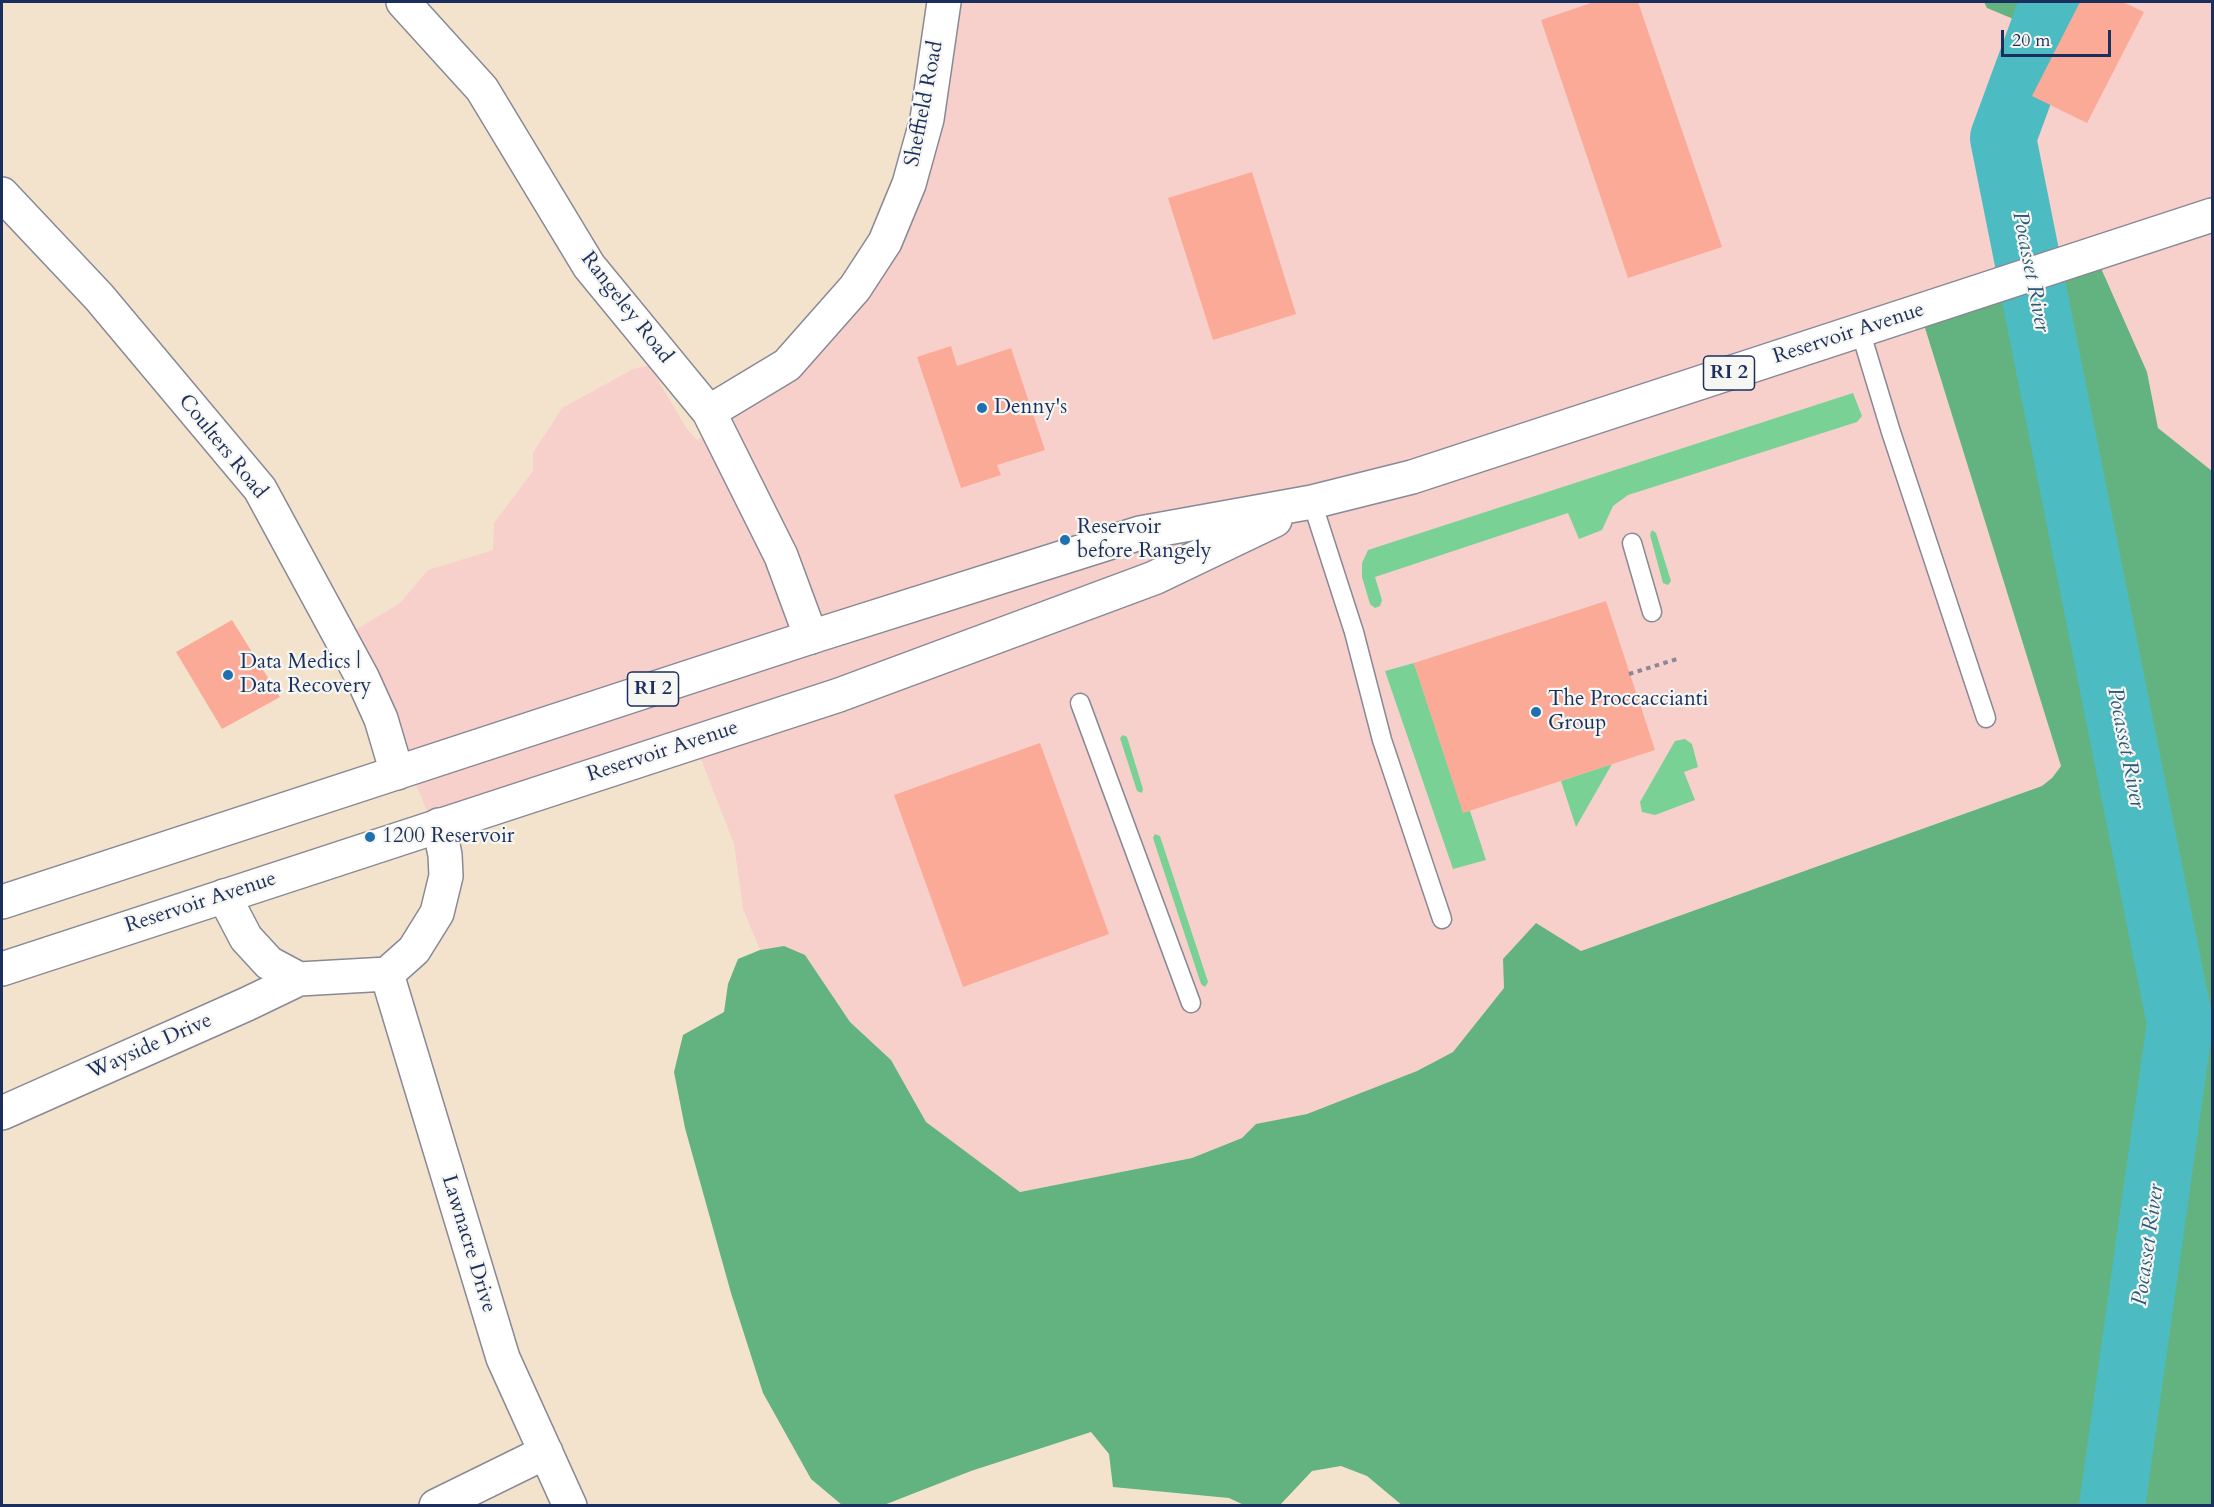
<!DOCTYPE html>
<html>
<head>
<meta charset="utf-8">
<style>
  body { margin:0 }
  #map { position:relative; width:2214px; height:1507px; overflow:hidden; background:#f4e3cc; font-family:Cardo,serif }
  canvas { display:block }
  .frame { position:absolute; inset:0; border:3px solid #1b2f5e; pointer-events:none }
  .scale { position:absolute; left:2001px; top:30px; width:110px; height:27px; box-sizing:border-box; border:3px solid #1b2f5e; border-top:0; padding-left:8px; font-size:18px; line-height:21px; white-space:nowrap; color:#1b2f5e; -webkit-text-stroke:4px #f6f6f2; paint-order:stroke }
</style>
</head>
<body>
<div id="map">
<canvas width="2214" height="1507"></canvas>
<div class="frame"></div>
<div class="scale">20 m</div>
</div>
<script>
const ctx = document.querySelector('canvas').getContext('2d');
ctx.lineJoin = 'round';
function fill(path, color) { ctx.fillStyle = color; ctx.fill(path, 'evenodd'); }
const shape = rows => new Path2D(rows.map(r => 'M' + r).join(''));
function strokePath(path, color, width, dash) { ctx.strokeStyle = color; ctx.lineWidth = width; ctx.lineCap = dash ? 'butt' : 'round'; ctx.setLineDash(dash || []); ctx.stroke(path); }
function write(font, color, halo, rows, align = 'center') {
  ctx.font = font + ' Cardo,serif'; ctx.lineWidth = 4.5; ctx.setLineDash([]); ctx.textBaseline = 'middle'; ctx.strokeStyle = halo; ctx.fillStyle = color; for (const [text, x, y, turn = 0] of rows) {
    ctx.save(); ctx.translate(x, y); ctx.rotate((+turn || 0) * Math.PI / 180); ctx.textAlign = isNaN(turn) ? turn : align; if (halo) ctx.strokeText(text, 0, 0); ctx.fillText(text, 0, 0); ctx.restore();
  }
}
fill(shape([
  [948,2,1984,2,1987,8,2023,23,2035,2,2212,2,2212,471,2158,428,2147,372,1923,310,1925,328,2061,765,2052,778,2042,786,1581,951,1503,959,1505,987,1453,1052,1417,1071,1307,1114,1257,1124,1242,1138,1192,1158,1020,1192,926,1122,891,1060,850,1022,805,956,784,946,760,950,743,909,734,844,693,739,430,818,414,780,329,646,400,603,428,570,493,550,494,523,533,471,533,453,562,408,633,369,649,365,687,429,697,440,710,434,891,237]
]), '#f7d0cb');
fill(shape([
  [1853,393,1862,416,1857,422,1628,495,1613,506,1602,530,1579,539,1568,513,1375,577,1382,600,1380,606,1375,608,1370,604,1362,577,1362,563,1368,550],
  [1652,530,1656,533,1671,581,1668,585,1663,583,1650,535],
  [1414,663,1463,812,1470,811,1486,860,1453,869,1385,671],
  [1123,735,1127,737,1143,789,1142,793,1137,791,1120,738],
  [1685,739,1692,744,1698,767,1684,772,1695,800,1655,815,1642,812,1640,802,1675,741],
  [1612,764,1576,827,1561,781],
  [1155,834,1160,836,1208,982,1205,987,1201,984,1153,838]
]), '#79d196');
fill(shape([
  [1984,2,2035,2,2023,23,1987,8],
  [2096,257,2147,372,2158,428,2212,471,2212,1505,1403,1506,1367,1476,1341,1466,1312,1471,1280,1505,1244,1505,1229,1498,1113,1487,1109,1454,1091,1432,971,1471,884,1505,842,1505,811,1479,763,1393,731,1293,685,1128,674,1072,683,1035,724,1012,728,984,738,959,760,950,784,946,805,955,850,1022,891,1060,926,1122,1020,1192,1192,1158,1242,1138,1256,1124,1307,1114,1417,1071,1453,1052,1504,988,1503,959,1536,923,1581,951,2042,786,2052,778,2061,766,1925,328,1923,310]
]), '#62b37f');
strokePath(shape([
  [2053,2,2003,138,2180,1023,2112,1506]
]), '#4dbcc2', 66);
fill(shape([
  [1594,2,1638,2,1722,247,1628,278,1541,20],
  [2080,2,2123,2,2144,12,2087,123,2032,96],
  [1252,172,1296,314,1213,340,1168,198],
  [951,346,957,366,1011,348,1045,450,997,465,1001,475,961,488,917,357],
  [1606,601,1655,750,1463,813,1414,663],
  [232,620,280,697,222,729,176,652],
  [1040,743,1109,934,963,987,894,795]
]), '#fbaa98');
const service = shape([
  [1860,330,1891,432,1986,718],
  [1312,502,1354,632,1382,740,1442,919],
  [1632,543,1652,612],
  [1080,703,1191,1003]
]);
const minor = shape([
  [403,2,482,89,589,266,709,412,781,556,811,637],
  [2,194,99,297,260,489,362,677,381,719,397,773],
  [709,412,787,365,855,288,885,242,909,184,927,119,944,2],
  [224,896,246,938,269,963,299,979,387,974,414,950,437,913,446,876,445,855,439,825],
  [387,974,503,1358,570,1506],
  [2,1113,247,1004,299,979],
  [436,1506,546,1452]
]);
const primary = shape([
  [2,902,811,637,1140,533,1312,502,1412,477,2212,215],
  [2,969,839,695,1154,578,1275,520]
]);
strokePath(service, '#888995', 21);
strokePath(minor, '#888995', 36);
strokePath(primary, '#888995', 36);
strokePath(shape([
  [1629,674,1677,659]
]), '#888995', 4, [4.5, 4.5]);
strokePath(service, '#fff', 18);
strokePath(minor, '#fff', 33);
strokePath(primary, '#fff', 33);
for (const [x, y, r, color] of [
  [982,408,6,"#1f6fb2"],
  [1065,540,6,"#1f6fb2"],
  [228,675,6,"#1f6fb2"],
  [1536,712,6,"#1f6fb2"],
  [370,837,6,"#1f6fb2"]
]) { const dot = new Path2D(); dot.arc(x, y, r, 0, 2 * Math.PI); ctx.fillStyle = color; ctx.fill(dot); strokePath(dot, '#f6f6f2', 2); }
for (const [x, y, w] of [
  [1729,373,51],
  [653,689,51]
]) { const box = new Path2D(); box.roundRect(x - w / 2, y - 17, w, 34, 4.5); ctx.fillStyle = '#f6f6f2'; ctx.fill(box); strokePath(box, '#1b2f5e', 1.5); }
write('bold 20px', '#1b2f5e', null, [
  ["RI 2",1729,373],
  ["RI 2",653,689]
]);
write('21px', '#1b2f5e', '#f6f6f2', [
  ["Sheffield Road",925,104,-79],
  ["Rangeley Road",626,308,52],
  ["Reservoir Avenue",1849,334,-18],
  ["Coulters Road",222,447,51],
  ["Reservoir Avenue",663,752,-18],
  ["Reservoir Avenue",201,903,-18],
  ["Wayside Drive",150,1047,-24],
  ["Lawnacre Drive",468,1244,73]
]);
write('21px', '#1b2f5e', '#f6f6f2', [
  ["Denny's",994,408],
  ["Reservoir",1077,528],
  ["before Rangely",1077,552],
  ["Data Medics |",240,663],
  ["Data Recovery",240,687],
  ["The Proccaccianti",1548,700],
  ["Group",1548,724],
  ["1200 Reservoir",382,837]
], 'left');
write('italic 22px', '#2a597c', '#f6f6f2', [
  ["Pocasset River",2030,272,79],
  ["Pocasset River",2125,748,79],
  ["Pocasset River",2149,1245,-82]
]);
</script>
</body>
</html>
